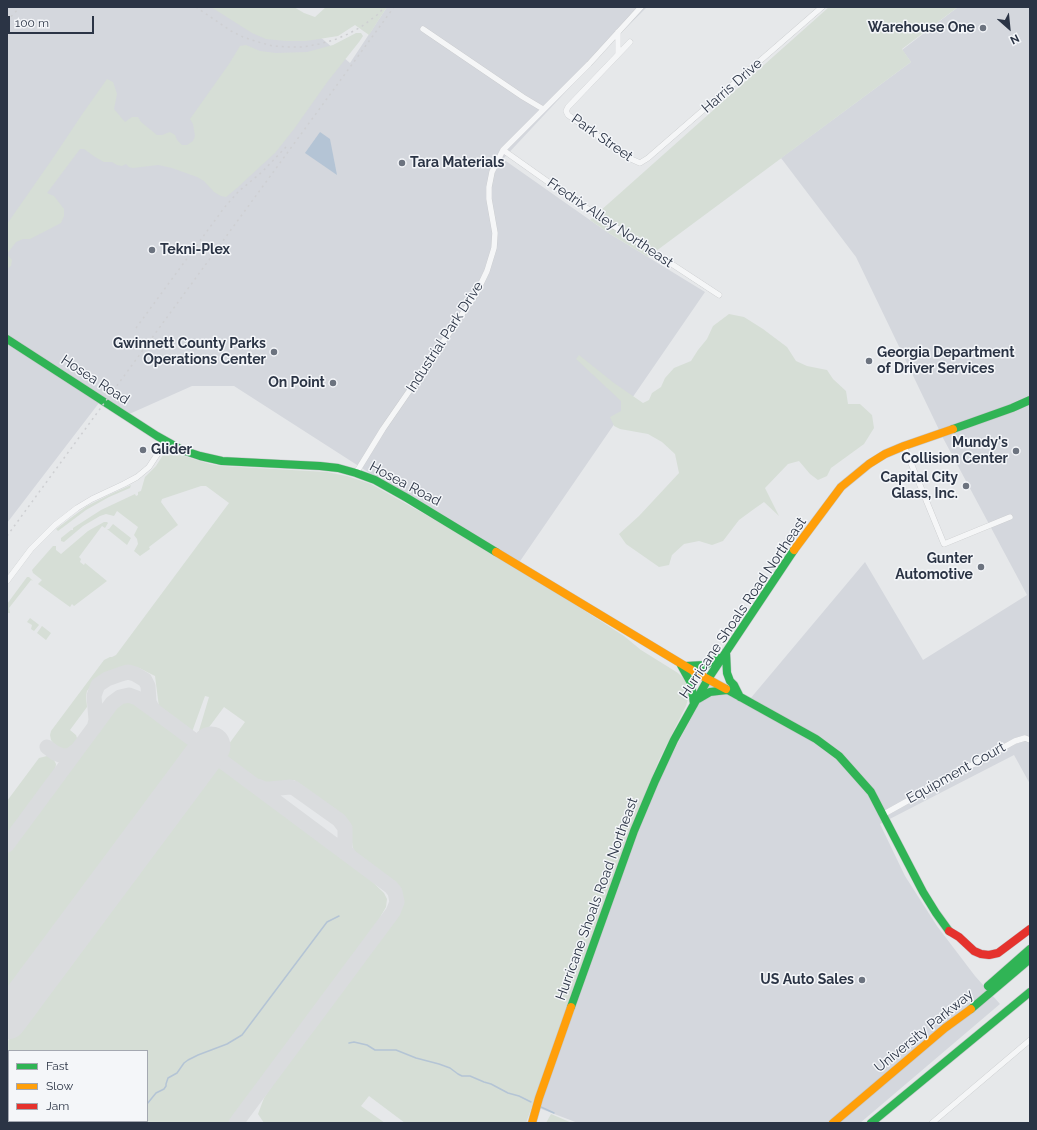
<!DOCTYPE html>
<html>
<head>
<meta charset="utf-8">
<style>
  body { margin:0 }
  #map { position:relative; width:1037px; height:1130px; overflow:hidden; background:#e6e8ea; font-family:Raleway,sans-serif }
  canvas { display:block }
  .frame { position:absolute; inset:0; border:8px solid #2b3445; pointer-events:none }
  .legend { position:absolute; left:8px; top:1050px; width:140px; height:72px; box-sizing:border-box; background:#f4f6f9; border:1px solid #a4a8b1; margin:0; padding:5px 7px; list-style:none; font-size:12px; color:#2b3445 }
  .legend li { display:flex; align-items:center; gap:8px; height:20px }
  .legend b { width:20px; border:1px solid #a4a8b1 }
  .north { position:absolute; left:989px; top:8px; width:40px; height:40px; -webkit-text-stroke:3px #f4f6f9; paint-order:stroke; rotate:153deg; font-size:11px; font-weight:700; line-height:16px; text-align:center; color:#2b3445 }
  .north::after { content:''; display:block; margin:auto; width:14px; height:18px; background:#2b3445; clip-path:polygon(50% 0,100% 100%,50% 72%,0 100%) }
  .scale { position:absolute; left:8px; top:16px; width:86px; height:18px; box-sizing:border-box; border:2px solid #2b3445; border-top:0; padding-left:5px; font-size:12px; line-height:14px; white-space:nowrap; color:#2b3445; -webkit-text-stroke:3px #f4f6f9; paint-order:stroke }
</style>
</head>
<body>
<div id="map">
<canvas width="1037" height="1130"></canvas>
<div class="frame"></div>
<ul class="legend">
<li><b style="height:5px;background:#30b455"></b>Fast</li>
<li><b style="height:5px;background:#ff9f0a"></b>Slow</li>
<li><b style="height:5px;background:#e5322d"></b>Jam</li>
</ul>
<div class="north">N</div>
<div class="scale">100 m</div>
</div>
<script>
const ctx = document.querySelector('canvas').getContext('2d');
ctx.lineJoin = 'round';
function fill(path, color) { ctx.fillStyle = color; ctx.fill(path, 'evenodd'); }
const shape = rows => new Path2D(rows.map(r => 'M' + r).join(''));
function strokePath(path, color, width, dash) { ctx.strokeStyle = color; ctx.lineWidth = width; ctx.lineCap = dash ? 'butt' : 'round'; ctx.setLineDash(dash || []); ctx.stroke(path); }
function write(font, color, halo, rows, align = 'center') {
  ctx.font = font + ' Raleway,sans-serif'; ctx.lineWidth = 3; ctx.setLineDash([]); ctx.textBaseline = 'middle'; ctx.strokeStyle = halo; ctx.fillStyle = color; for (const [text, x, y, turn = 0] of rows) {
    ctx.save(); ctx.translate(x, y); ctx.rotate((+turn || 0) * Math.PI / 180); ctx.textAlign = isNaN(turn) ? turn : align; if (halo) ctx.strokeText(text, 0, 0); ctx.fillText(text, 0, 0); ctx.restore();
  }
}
fill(shape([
  [7,7,286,7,350,63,387,7,647,7,615,39,503,159,607,232,705,292,516,567,234,386,192,386,127,415,102,399,7,523],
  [958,7,1030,7,1030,784,1014,755,880,824,905,876,937,926,975,976,1000,1004,860,1123,578,1123,536,1107,650,795,711,681,750,699,865,562,923,660,1027,595,943,438,856,257,781,158,911,62,902,50]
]), '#d4d7dd');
fill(shape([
  [211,7,294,7,304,13,315,17,326,7,387,7,369,35,355,25,338,36,306,41,286,41,266,39,252,33],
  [829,7,958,7,902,49,911,62,648,257,607,232,590,220],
  [356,33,361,33,363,36,359,42,328,81,294,129,275,153,264,163,237,188,226,197,221,196,214,192,204,181,197,177,172,168,158,165,133,168,129,167,126,164,122,166,117,165,112,162,104,162,95,157,84,149,80,149,47,193,54,196,64,209,64,216,61,223,30,239,23,239,16,242,7,254,12,260,11,266,7,269,7,224,53,158,83,113,107,79,113,82,117,94,114,109,125,122,132,117,138,117,141,122,157,135,162,135,170,132,175,135,177,140,182,145,187,145,193,141,195,136,193,124,190,119,229,64,240,46,246,45,260,51,276,53,307,52,333,45],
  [729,314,744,317,763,329,787,347,796,361,807,366,827,370,833,379,846,391,848,404,860,404,872,415,874,428,864,444,831,468,827,476,818,480,810,474,799,461,788,464,765,488,779,516,764,502,754,509,739,520,723,541,712,545,699,541,684,544,672,555,669,565,659,567,626,544,619,534,639,516,679,473,675,454,662,442,648,434,620,429,614,426,610,417,621,411,621,401,576,359,579,355,614,383,643,403,649,400,652,393,661,387,665,378,674,368,691,361,698,350,707,339,713,326],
  [168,452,177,454,210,464,221,466,327,472,347,476,371,484,478,544,551,589,624,636,641,650,678,673,686,681,688,684,689,695,686,706,659,760,630,833,526,1123,405,1123,369,1096,361,1106,385,1123,264,1123,258,1114,264,1098,287,1063,398,914,401,907,402,900,399,890,394,883,354,853,348,821,294,780,263,785,223,755,223,752,245,722,224,707,201,738,198,736,198,734,209,697,205,696,192,732,159,707,155,676,139,668,120,668,103,675,97,679,87,691,86,696,87,707,70,730,76,735,77,738,77,743,73,748,66,751,61,751,57,748,51,740,50,735,51,731,104,660,110,657,112,657,116,655,229,503,206,486,201,486,162,499,161,502,178,525,149,547,150,549,140,556,134,551,138,544,137,539,134,535,138,527,117,511,114,516,106,514,100,516,83,526,64,542,61,541,61,538,71,530,73,530,73,528,101,510,135,494,136,496,138,495,138,492,141,491,145,477,156,466,163,455],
  [131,485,130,488,109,497,86,510,58,531,56,529,87,506,111,494],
  [104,522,107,522,108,523,105,528,102,526,79,557,81,559,80,562,84,565,85,563,107,581,74,606,72,604,70,607,38,584,42,580,33,573,32,570,53,546,56,546,56,550,61,554,88,531],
  [113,524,131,538,127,545,107,529,109,529],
  [27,577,29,577,33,581,31,580,9,608,10,613,8,613,7,612,7,604],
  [30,618,38,624,39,625,34,631,31,629,32,625,27,622],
  [42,626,51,633,46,640,37,633],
  [128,700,136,703,185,739,189,744,189,754,18,984,13,987,7,988,7,854,118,705,123,702],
  [47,756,50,757,54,760,56,764,55,772,7,836,7,801,39,758],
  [220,767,229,771,353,863,384,893,387,899,386,907,367,940,230,1123,7,1123,7,1042,208,772,217,768],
  [9,1051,147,1051,147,1121,9,1121],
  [551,1114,572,1123,546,1123]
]), '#d6ded6');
fill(shape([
  [320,132,330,139,337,175,305,153]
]), '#b4c4d5');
strokePath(shape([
  [349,1043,354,1042,367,1045,375,1050,396,1050,416,1058,439,1064,450,1068,458,1074,462,1076,470,1076,484,1082,491,1084,508,1093,519,1096,531,1102],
  [147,1104,156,1093,164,1089,166,1086,166,1084,168,1078,177,1073,184,1063,188,1060,198,1055,227,1044,242,1035,327,922,339,916],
  [541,1107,554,1113],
  [128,1123,130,1121]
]), '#b4c4d5', 1.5);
strokePath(shape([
  [94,728,96,720,94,696,96,690,98,685,107,679,121,674,128,672,135,674,145,680,148,686,149,702,152,708,156,712],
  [47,747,55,753,60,755,65,756,70,755,77,750],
  [257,786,264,789,269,789,290,787,294,788,339,820,345,828,345,850,350,856],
  [7,845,112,703,120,697,129,695,137,698,156,712,391,887,395,892,397,902,393,912,236,1123],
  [7,996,13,997,20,996,30,988],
  [7,999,10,1008,7,1019]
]), '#dadcde', 15);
strokePath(shape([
  [7,1020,211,746]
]), '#dadcde', 39);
const street = shape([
  [423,29,523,97,543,109],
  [630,42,568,107,566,111,568,115,631,159,640,163,648,158,822,7],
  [618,54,618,32],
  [503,150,568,196,719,295],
  [904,446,944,544,1010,517],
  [356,473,383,429,423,371,476,294,487,271,494,248,495,233,489,199,489,187,492,172,503,150,589,64,641,7],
  [7,581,31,549,55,525,77,508,92,499,124,484,137,477,149,467,166,441],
  [884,814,1015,741,1025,738,1030,740],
  [932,1123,1030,1040]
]);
const fast = shape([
  [7,339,157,436,182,450,200,456,222,461,320,466,338,468,356,473,375,480,407,498,496,552],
  [953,429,1012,408,1030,400],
  [726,652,727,673,730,681,734,685,740,697],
  [681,665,691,683,694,704],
  [686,666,705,665,720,658],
  [726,689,816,739,839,756,871,792,923,892,936,913,949,931],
  [698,699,710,692,727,690],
  [988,986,1030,949],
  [571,1007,634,831,655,781,674,740,708,679,794,550],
  [971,1009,1030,959],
  [871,1123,1030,992]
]);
const slow = shape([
  [794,550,841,487,869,464,885,454,904,446,953,429],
  [496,552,695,672,726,689],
  [532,1123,539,1098,571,1007],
  [833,1123,945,1028,971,1009]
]);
const jam = shape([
  [949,931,959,937,974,951,981,954,989,955,998,953,1030,929]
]);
strokePath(street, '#c4c6c8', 6);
strokePath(fast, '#c4c6c8', 9);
strokePath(slow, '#c4c6c8', 9);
strokePath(jam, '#c4c6c8', 9);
strokePath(street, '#f5f6f7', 5.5);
strokePath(fast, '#30b455', 8);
strokePath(slow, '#ff9f0a', 8);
strokePath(jam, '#e5322d', 8);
strokePath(shape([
  [196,7,231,31,243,37,258,42,273,46,289,47,303,47,319,44,334,40,348,34,361,27,377,15,385,7],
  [7,21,20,7],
  [136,328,224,208,239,191,262,172,286,147],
  [7,536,394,7]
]), '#cecfd2', 1.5, [2, 4]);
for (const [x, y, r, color] of [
  [983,28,4,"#6c737f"],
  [402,163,4,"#6c737f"],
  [152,250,4,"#6c737f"],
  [274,352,4,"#6c737f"],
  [869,361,4,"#6c737f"],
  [333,383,4,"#6c737f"],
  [143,450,4,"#6c737f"],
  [1016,451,4,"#6c737f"],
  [966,486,4,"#6c737f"],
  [981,567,4,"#6c737f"],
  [862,980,4,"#6c737f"]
]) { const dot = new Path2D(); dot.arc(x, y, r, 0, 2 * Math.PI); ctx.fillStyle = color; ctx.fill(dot); strokePath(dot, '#f4f6f9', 1.5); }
write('bold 14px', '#2b3445', '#f4f6f9', [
  ["Warehouse One",975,28],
  ["Tara Materials",410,163,"left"],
  ["Tekni-Plex",160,250,"left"],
  ["Gwinnett County Parks",266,344],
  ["Operations Center",266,360],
  ["Georgia Department",877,353,"left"],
  ["of Driver Services",877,369,"left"],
  ["On Point",325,383],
  ["Mundy's",1008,443],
  ["Collision Center",1008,459],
  ["Glider",151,450,"left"],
  ["Capital City",958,478],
  ["Glass, Inc.",958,494],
  ["Gunter",973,559],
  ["Automotive",973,575],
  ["US Auto Sales",854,980]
], 'right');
write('14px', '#2b3445', '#f4f6f9', [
  ["Harris Drive",732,86,-41],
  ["Park Street",602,138,35],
  ["Fredrix Alley Northeast",610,223,34],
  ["Industrial Park Drive",445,337,-57],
  ["Hosea Road",95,380,33],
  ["Hosea Road",405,484,28],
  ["Hurricane Shoals Road Northeast",743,608,-56],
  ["Equipment Court",956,773,-29],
  ["Hurricane Shoals Road Northeast",597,899,-70],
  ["University Parkway",924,1031,-39]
]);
</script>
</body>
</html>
